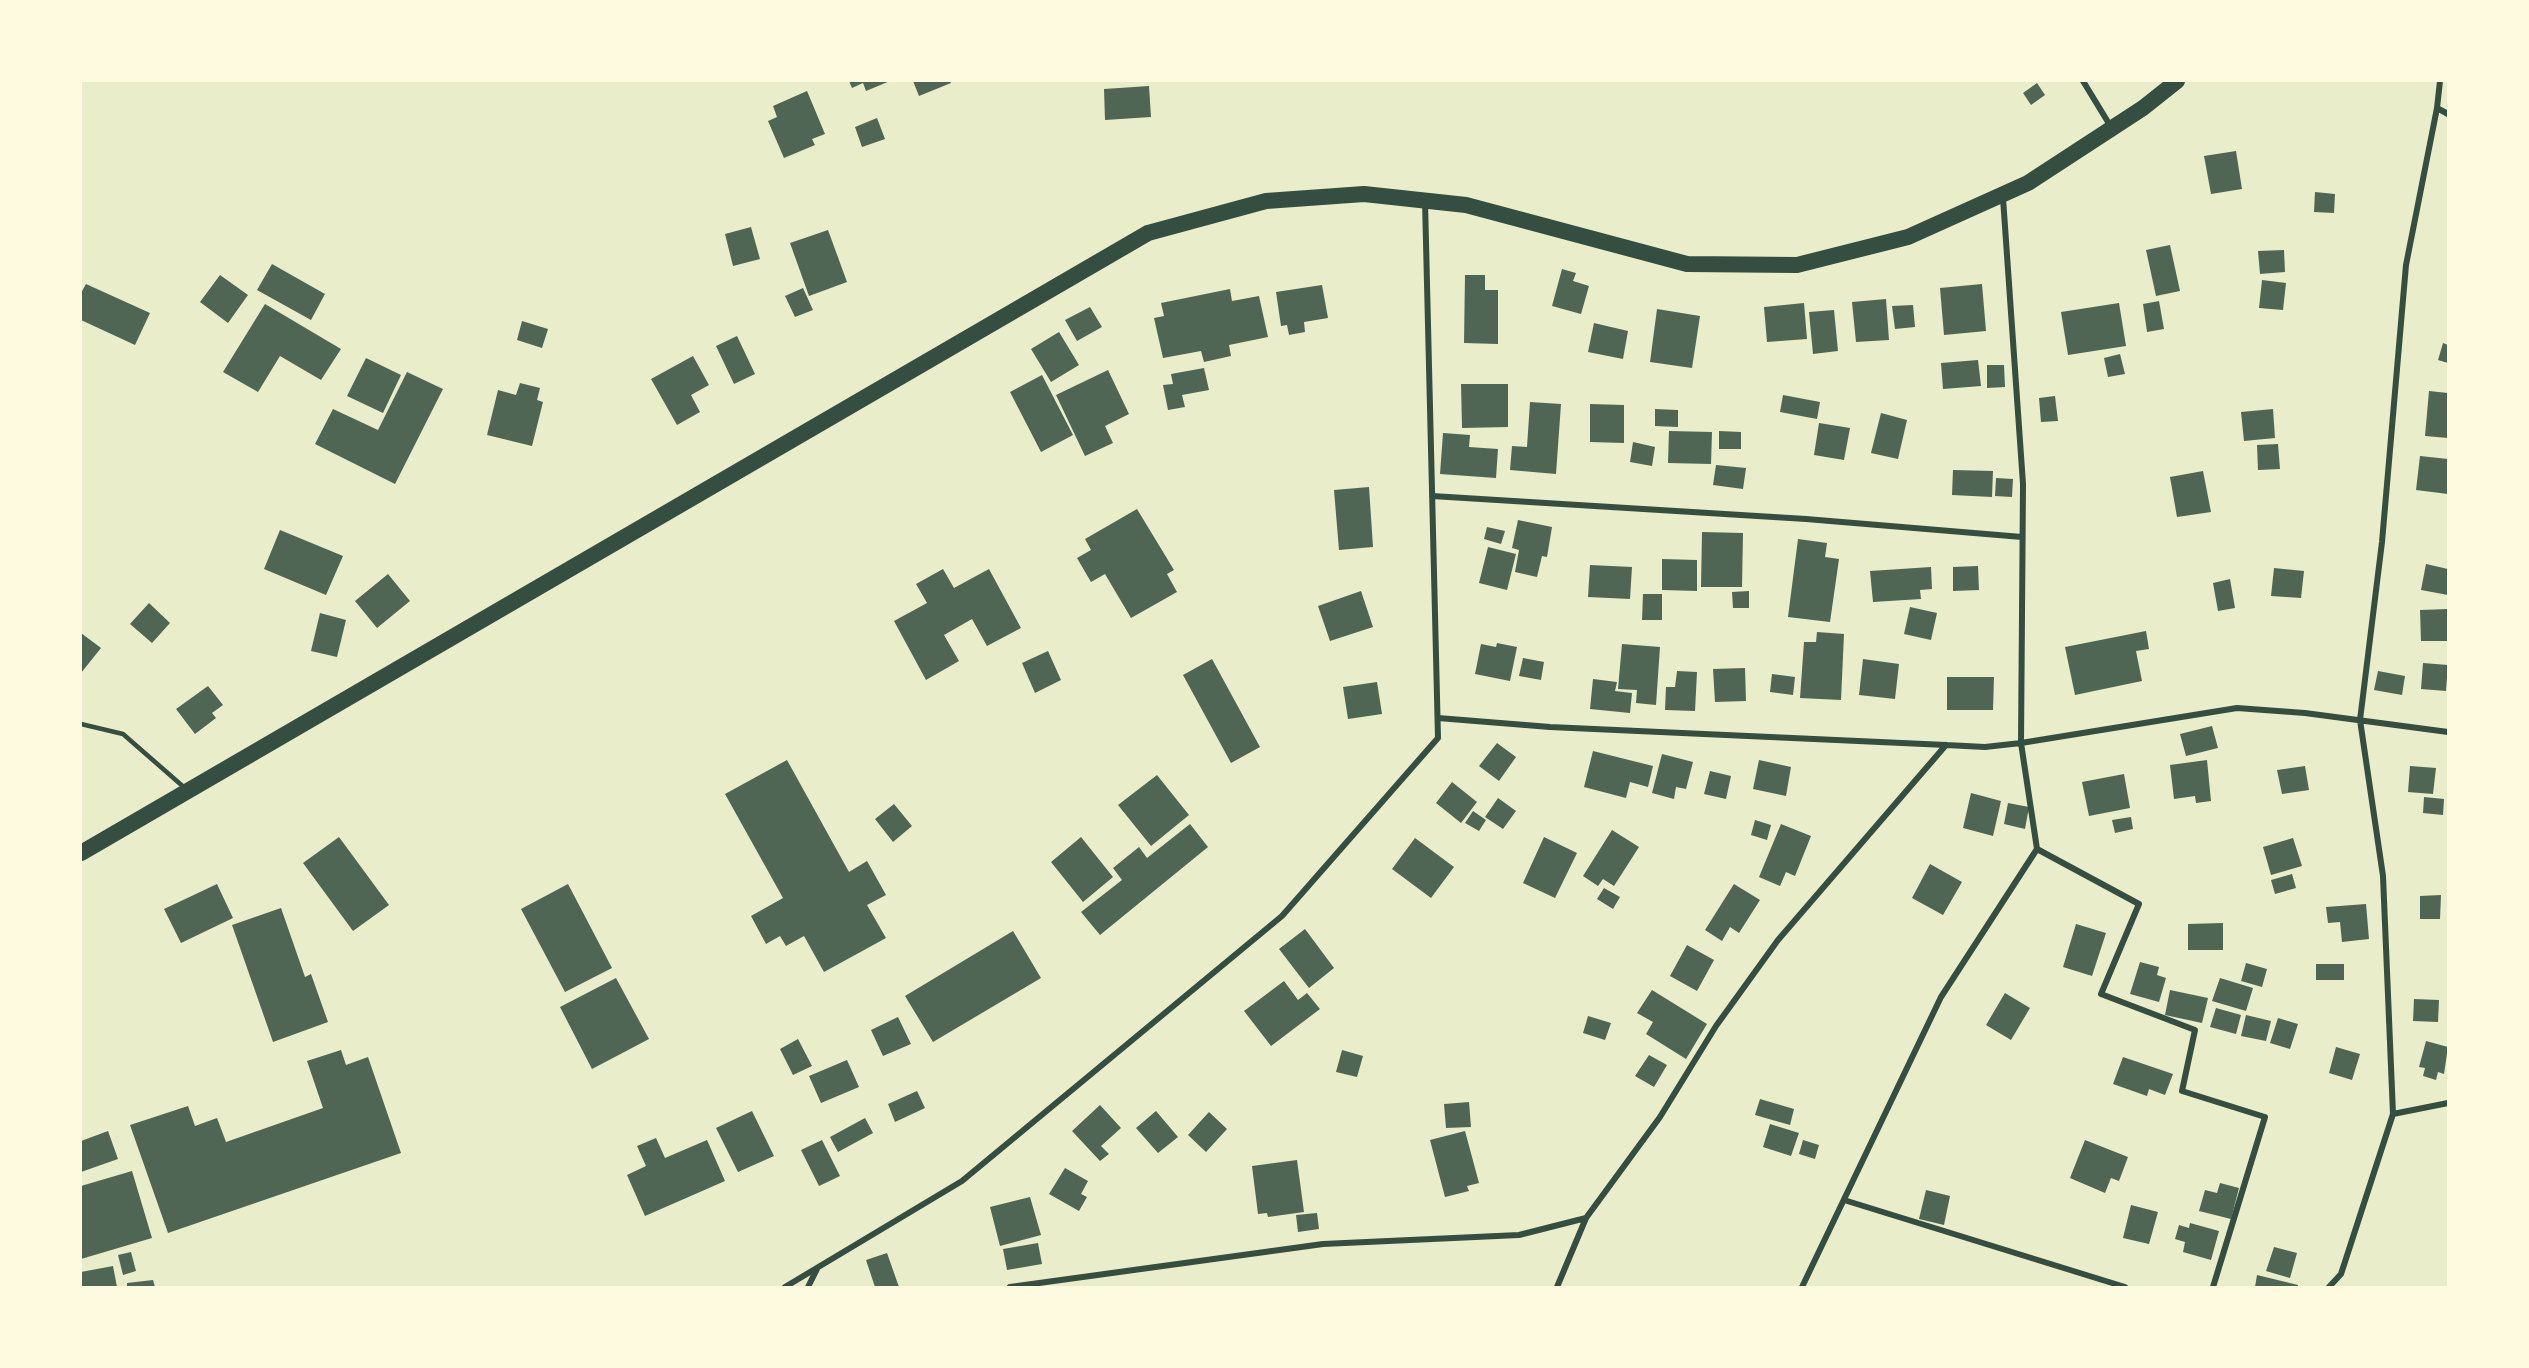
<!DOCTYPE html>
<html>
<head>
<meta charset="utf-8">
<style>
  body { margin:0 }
  #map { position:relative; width:2529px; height:1368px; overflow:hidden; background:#e9edc9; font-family:Inter,sans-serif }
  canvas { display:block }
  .frame { position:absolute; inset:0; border:82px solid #fefae0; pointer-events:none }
</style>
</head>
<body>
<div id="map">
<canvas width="2529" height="1368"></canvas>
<div class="frame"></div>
</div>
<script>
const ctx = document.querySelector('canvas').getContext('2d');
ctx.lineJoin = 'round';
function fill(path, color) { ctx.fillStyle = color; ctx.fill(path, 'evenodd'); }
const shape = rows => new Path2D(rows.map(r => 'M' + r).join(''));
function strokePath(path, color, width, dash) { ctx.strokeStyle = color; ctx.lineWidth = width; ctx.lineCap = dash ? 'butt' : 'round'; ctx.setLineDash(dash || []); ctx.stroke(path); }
fill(shape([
  [849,81,890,81,866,91,863,83,852,88],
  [913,81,950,81,951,83,919,96],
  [2037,83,2045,95,2031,105,2023,93],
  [1149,86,1151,117,1105,120,1104,89],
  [807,91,825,134,812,139,815,145,784,158,768,121,777,117,773,106],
  [877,118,885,139,862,147,855,127],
  [2236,151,2242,189,2211,194,2204,156],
  [2315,192,2335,194,2334,213,2314,212],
  [751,227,760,259,733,266,725,234],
  [828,230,847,282,809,296,790,243],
  [2170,245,2180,291,2156,296,2146,250],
  [2284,250,2285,272,2260,274,2258,251],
  [272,264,325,294,311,320,257,290],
  [1562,269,1576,273,1573,281,1589,286,1581,314,1552,306],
  [220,275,248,295,228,323,200,302],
  [1465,275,1485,275,1485,290,1498,290,1498,344,1464,343],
  [2262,280,2286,283,2283,310,2259,308],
  [86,284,150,313,135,345,81,320,81,293],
  [1982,284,1986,331,1944,335,1940,288],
  [1322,285,1328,318,1304,322,1305,332,1289,335,1287,325,1281,326,1276,292],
  [803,288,813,310,795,317,785,296],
  [1230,289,1232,301,1259,296,1268,337,1229,345,1231,356,1204,362,1201,351,1163,358,1154,318,1164,316,1161,303],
  [1886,299,1889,340,1856,342,1852,302],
  [2159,301,2164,329,2147,332,2143,304],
  [1804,303,1807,339,1767,342,1764,307],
  [2119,303,2126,346,2068,355,2061,312],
  [265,304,341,349,321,380,280,356,258,392,223,372],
  [1913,305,1915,327,1895,329,1892,306],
  [1090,307,1102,327,1077,341,1065,320],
  [1657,309,1700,316,1692,368,1650,362],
  [1834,310,1838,351,1813,354,1809,312],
  [522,321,548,329,542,348,517,340],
  [1594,323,1628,331,1623,359,1588,352],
  [1059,332,1079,365,1051,382,1031,349],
  [737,336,755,374,734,384,716,346],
  [2443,343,2448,345,2448,363,2438,360],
  [2120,354,2125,374,2108,377,2104,358],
  [693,356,709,385,691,395,700,412,677,425,651,379],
  [366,358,401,375,383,413,347,396],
  [1978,360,1981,386,1943,389,1941,363],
  [1987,365,2004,365,2005,387,1987,388],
  [1204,368,1209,390,1182,395,1185,407,1168,410,1163,385,1173,384,1171,374],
  [1108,370,1129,414,1105,426,1113,443,1085,456,1056,395],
  [407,372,443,389,395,484,315,444,333,409,378,430],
  [1042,375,1073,435,1041,452,1010,392],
  [520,383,540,388,537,400,543,402,532,446,487,435,498,390,516,395],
  [1461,384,1508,384,1508,427,1462,428],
  [2429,391,2448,393,2448,438,2425,436],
  [1783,395,1820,402,1817,419,1780,412],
  [2055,396,2058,421,2041,422,2039,398],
  [1530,402,1561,404,1556,474,1510,470,1512,446,1527,447],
  [1590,404,1624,405,1624,443,1590,442],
  [1655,409,1678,410,1678,427,1655,426],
  [2273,409,2275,438,2244,441,2241,412],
  [1881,413,1907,420,1898,459,1871,453],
  [1819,423,1850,428,1844,460,1814,455],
  [1669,431,1712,432,1711,464,1668,463],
  [1719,431,1741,432,1741,449,1719,449],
  [1443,433,1470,435,1469,447,1498,449,1496,478,1440,474],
  [1633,442,1655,447,1652,466,1630,462],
  [2278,444,2280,469,2258,470,2257,445],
  [2420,456,2448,459,2448,494,2416,490],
  [1716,465,1746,468,1743,489,1713,485],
  [1953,470,1993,471,1992,497,1952,495],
  [2203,471,2211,512,2177,517,2170,477],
  [1996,478,2013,479,2012,497,1995,496],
  [1369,487,1373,547,1339,550,1334,490],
  [1137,509,1174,570,1167,574,1177,592,1131,618,1105,574,1091,582,1077,558,1091,550,1085,539],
  [1518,520,1552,527,1547,557,1542,556,1537,577,1515,572,1519,550,1512,548],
  [1487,527,1505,531,1501,544,1484,539],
  [280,530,343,556,326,595,264,569],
  [1702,532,1743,533,1742,587,1701,587],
  [1798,539,1827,543,1825,557,1839,559,1830,622,1788,617],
  [1488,547,1516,554,1507,590,1479,583],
  [1662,559,1697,560,1697,591,1662,590],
  [2426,564,2448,569,2448,595,2421,590],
  [1590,565,1632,567,1630,599,1588,597],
  [1978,566,1979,590,1953,591,1953,567],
  [1931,567,1932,589,1920,590,1921,599,1873,602,1870,571],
  [2274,568,2304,571,2301,598,2271,596],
  [943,569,954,588,989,569,1021,628,987,646,972,619,944,635,959,661,926,680,894,621,927,603,916,584],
  [388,574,410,601,377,628,355,601],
  [2230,579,2235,608,2218,611,2213,583],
  [1361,591,1373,627,1330,641,1318,606],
  [1749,591,1749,608,1733,608,1732,592],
  [1643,594,1662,594,1662,620,1642,620],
  [149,603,170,623,152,643,130,624],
  [1910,607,1937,613,1931,640,1904,634],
  [2448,609,2448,641,2421,641,2420,610],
  [320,613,346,620,337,657,311,651],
  [2146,631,2149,649,2136,651,2142,681,2075,695,2065,647],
  [1817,632,1844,634,1841,700,1800,698,1804,642,1816,642],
  [81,633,101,648,81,673],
  [1497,643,1517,647,1510,681,1475,674,1481,644,1496,647],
  [1622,644,1660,647,1656,705,1636,703,1637,690,1618,689],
  [1048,651,1061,680,1035,693,1022,663],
  [1523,658,1544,662,1541,680,1519,676],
  [1212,659,1260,747,1231,763,1183,675],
  [1863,659,1899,664,1895,699,1859,695],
  [2423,663,2448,665,2446,691,2421,689],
  [1745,668,1746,701,1715,702,1713,669],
  [1677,671,1697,672,1695,711,1665,710,1666,687,1675,687],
  [2378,671,2405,676,2402,695,2374,690],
  [1772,674,1795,677,1793,695,1770,692],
  [1947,677,1994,677,1993,710,1947,710],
  [1593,679,1617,682,1615,691,1632,693,1630,713,1590,709],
  [1377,682,1382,714,1348,719,1343,687],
  [208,686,223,705,212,713,216,718,195,734,176,709],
  [2212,726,2218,748,2186,756,2180,734],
  [1497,743,1516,757,1499,781,1479,766],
  [1593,751,1653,766,1648,787,1630,782,1626,798,1584,787],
  [1662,754,1693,762,1686,789,1676,787,1674,799,1652,793],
  [787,760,849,872,867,861,886,895,867,905,886,938,824,972,804,936,786,946,780,936,766,944,751,916,783,898,725,794],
  [1759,760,1791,767,1786,796,1753,789],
  [2207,760,2211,801,2196,803,2195,796,2174,799,2170,765],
  [2305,766,2309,790,2282,794,2277,770],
  [2410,766,2436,768,2433,794,2408,792],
  [1710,771,1731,776,1726,799,1704,794],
  [2124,774,2130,808,2089,816,2082,782],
  [1157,775,1189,815,1151,846,1118,805],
  [1452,782,1477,802,1461,823,1436,803],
  [1971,793,2001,801,1993,836,1963,828],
  [2424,797,2444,799,2443,815,2423,813],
  [1498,798,1516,811,1503,829,1485,817],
  [2008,803,2029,807,2025,829,2004,824],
  [894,804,912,826,893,842,875,819],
  [1473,811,1486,820,1479,831,1465,823],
  [2131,817,2133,829,2115,833,2112,820],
  [1755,820,1771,825,1767,840,1751,835],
  [1190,824,1208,847,1100,935,1081,912,1122,880,1113,868,1139,847,1147,858],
  [1781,824,1811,836,1795,876,1786,872,1780,886,1759,877],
  [1612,830,1639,847,1614,886,1603,879,1598,886,1583,876],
  [339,837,389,905,353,931,303,863],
  [1081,837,1113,877,1083,902,1051,862],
  [1544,837,1577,853,1555,898,1523,883],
  [1415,838,1454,867,1431,898,1392,869],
  [2293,838,2302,866,2271,875,2263,847],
  [1930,864,1962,882,1943,915,1912,898],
  [2292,874,2296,888,2275,894,2271,880],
  [217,884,233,918,181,943,164,909],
  [568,884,612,968,565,992,521,909],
  [1734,884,1760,900,1739,933,1730,927,1722,941,1705,930],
  [1604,888,1620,897,1613,909,1597,899],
  [2441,895,2440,919,2420,919,2420,896],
  [2366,904,2369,939,2342,942,2340,922,2328,923,2326,907],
  [281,908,305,977,311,974,328,1022,273,1042,232,925],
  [2223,923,2223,950,2188,950,2188,924],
  [2076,924,2106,933,2092,976,2063,967],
  [1305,929,1334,968,1309,988,1279,949],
  [1013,931,1041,978,933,1042,905,996],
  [1687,945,1714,960,1697,991,1670,976],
  [2140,962,2159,967,2157,975,2166,978,2159,1002,2130,994],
  [2246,963,2267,969,2262,987,2241,981],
  [2316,964,2344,964,2344,980,2316,980],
  [616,978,649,1039,592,1069,560,1007],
  [2220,978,2253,988,2246,1011,2212,1001],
  [1284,981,1298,1000,1307,993,1320,1009,1271,1046,1244,1011],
  [1652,990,1707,1024,1686,1059,1646,1034,1653,1022,1637,1013],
  [2170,990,2208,998,2202,1023,2165,1015],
  [2005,993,2030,1008,2011,1040,1986,1025],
  [2414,999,2439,1000,2438,1022,2413,1021],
  [2216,1008,2241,1015,2236,1034,2210,1027],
  [2246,1015,2271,1021,2266,1041,2241,1036],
  [1588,1016,1611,1023,1605,1040,1583,1033],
  [898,1017,911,1044,883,1056,871,1030],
  [2278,1018,2298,1024,2290,1049,2270,1043],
  [798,1039,812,1066,793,1075,780,1049],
  [2426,1041,2448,1047,2444,1074,2438,1072,2436,1080,2423,1076,2425,1068,2419,1067],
  [2336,1047,2360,1054,2352,1080,2329,1073],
  [341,1050,346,1065,368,1057,401,1153,168,1233,130,1125,188,1106,195,1126,217,1118,226,1142,323,1108,307,1061],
  [1342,1050,1363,1056,1357,1077,1336,1072],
  [1649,1055,1667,1065,1654,1087,1635,1076],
  [2123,1057,2173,1074,2165,1095,2149,1089,2147,1096,2113,1084],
  [847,1060,859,1087,821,1103,809,1076],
  [917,1091,925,1108,895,1122,888,1104],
  [1760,1099,1794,1109,1790,1125,1755,1115],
  [1469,1102,1471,1127,1446,1128,1444,1104],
  [1100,1105,1121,1128,1101,1146,1109,1154,1100,1161,1072,1131],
  [752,1111,774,1156,738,1172,716,1128],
  [1156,1111,1178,1137,1158,1153,1136,1128],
  [1209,1112,1227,1129,1206,1152,1188,1135],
  [865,1118,873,1133,838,1152,830,1137],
  [1770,1124,1799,1133,1791,1156,1763,1147],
  [108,1131,118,1159,81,1172,81,1141],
  [1465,1131,1479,1183,1467,1186,1469,1191,1445,1197,1430,1140],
  [656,1138,665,1158,707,1140,725,1181,645,1216,627,1175,646,1166,637,1146],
  [822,1140,840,1176,819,1186,801,1150],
  [1803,1140,1819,1145,1815,1159,1799,1154],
  [2085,1140,2128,1157,2119,1181,2111,1178,2105,1193,2070,1178],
  [1297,1160,1304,1212,1268,1217,1267,1213,1258,1214,1252,1166],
  [1065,1168,1088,1181,1081,1194,1087,1197,1079,1211,1049,1194],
  [132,1171,152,1238,81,1259,81,1186],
  [2220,1183,2239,1188,2231,1219,2199,1211,2205,1190,2217,1193],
  [1926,1190,1950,1196,1944,1225,1919,1219],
  [1030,1197,1041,1235,1000,1246,990,1207],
  [2131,1205,2158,1212,2149,1244,2123,1238],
  [1317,1213,1319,1229,1298,1232,1296,1215],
  [2190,1223,2219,1231,2211,1260,2183,1252,2185,1242,2175,1239,2179,1225,2189,1228],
  [1038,1243,1042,1264,1007,1270,1003,1249],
  [2274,1247,2297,1253,2290,1278,2266,1271],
  [131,1252,136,1271,123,1275,118,1255],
  [887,1253,899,1287,875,1287,866,1260],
  [113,1266,117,1287,81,1287,81,1272],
  [2257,1275,2298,1285,2298,1287,2255,1287],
  [153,1280,155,1287,127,1287,127,1283]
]), '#4f6655');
strokePath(shape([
  [81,724,123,734,186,789]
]), '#344e41', 4.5);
strokePath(shape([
  [2083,81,2111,127],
  [2440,81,2437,108,2448,114],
  [2003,198,2023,484,2021,743,2237,708,2305,713,2448,732],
  [1432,496,1806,519,2022,537],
  [1438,718,1550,727,1946,745,1985,747,2021,743,2037,849,1941,997,1802,1287],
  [2037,849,2139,904,2101,994,2195,1030,2182,1091,2265,1117,2213,1287],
  [2393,1114,2383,876,2360,720,2382,542,2406,265,2437,108],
  [1844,1200,2125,1287],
  [785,1287,962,1181,1282,916,1438,738,1425,201],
  [808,1287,817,1269],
  [1010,1287,1323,1244,1519,1235,1586,1218,1660,1117,1716,1026,1778,940,1946,745],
  [1557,1287,1586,1218],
  [2329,1287,2341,1274,2393,1114,2448,1103]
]), '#344e41', 6);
strokePath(shape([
  [81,853,1148,233,1266,201,1364,194,1466,205,1687,264,1797,265,1908,237,2028,183,2143,108,2177,81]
]), '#344e41', 16);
</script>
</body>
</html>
